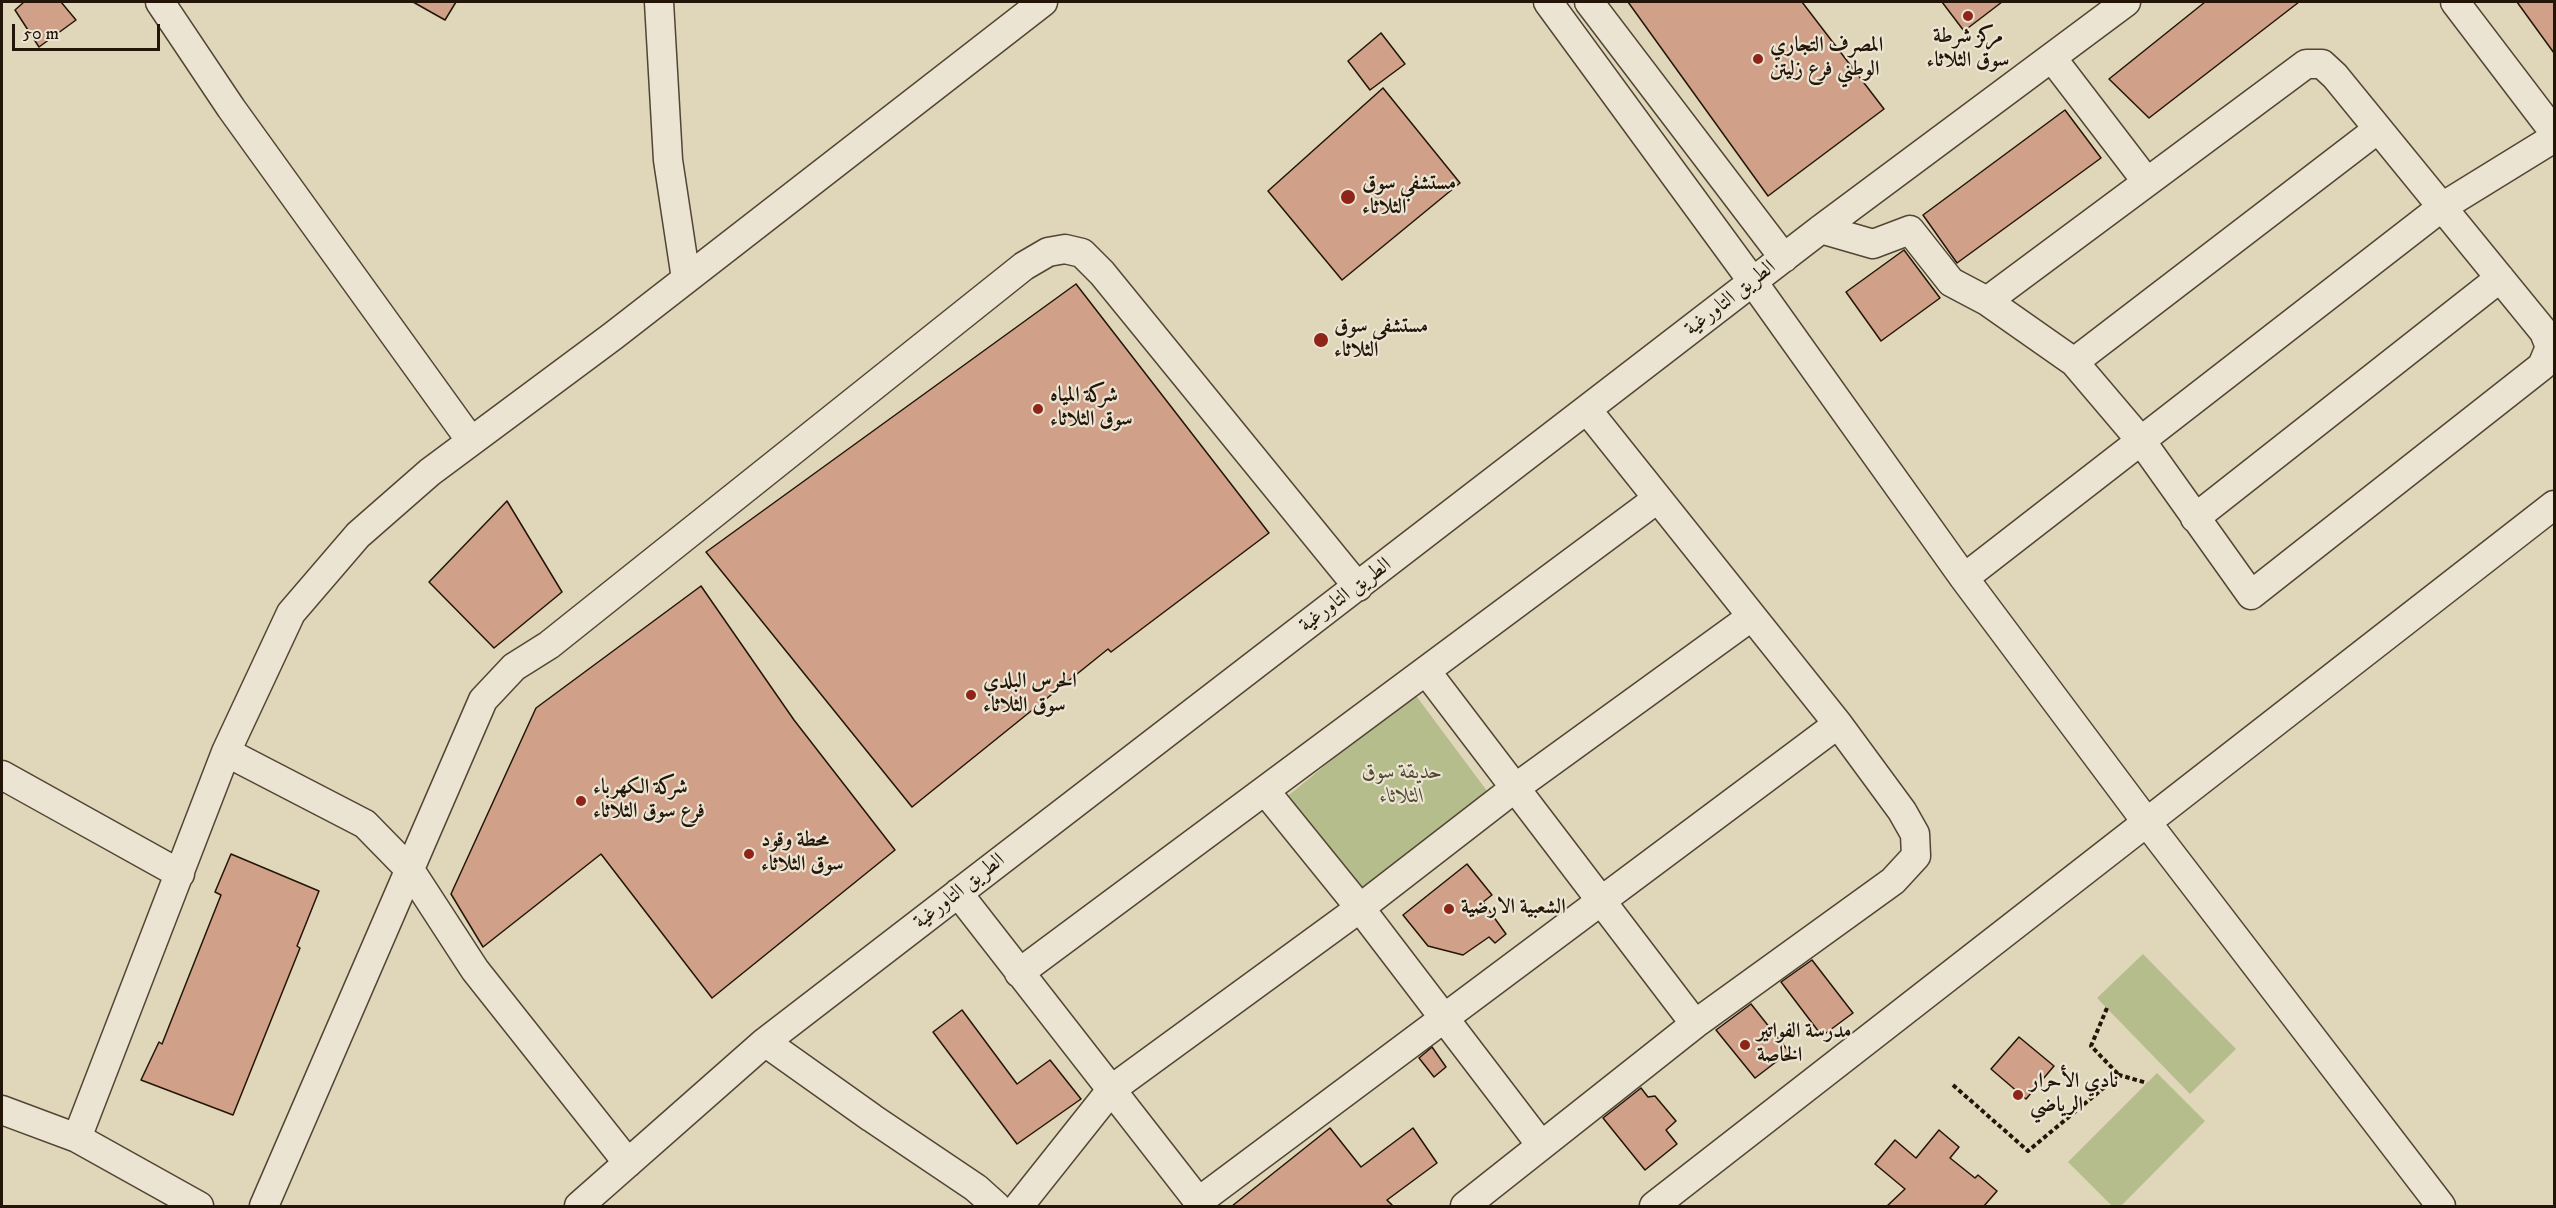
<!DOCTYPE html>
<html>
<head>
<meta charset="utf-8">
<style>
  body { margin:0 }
  #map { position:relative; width:2556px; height:1208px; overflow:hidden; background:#e0d6b9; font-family:"IM FELL DW Pica",serif }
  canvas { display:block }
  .frame { position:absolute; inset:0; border:3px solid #231507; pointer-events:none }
  .scale { position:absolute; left:12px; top:24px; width:148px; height:27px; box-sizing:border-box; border:3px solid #231507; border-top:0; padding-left:8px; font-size:18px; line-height:21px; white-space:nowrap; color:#231507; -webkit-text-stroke:4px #ebe4d2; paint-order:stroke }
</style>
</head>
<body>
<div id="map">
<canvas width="2556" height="1208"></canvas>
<div class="frame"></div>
<div class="scale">50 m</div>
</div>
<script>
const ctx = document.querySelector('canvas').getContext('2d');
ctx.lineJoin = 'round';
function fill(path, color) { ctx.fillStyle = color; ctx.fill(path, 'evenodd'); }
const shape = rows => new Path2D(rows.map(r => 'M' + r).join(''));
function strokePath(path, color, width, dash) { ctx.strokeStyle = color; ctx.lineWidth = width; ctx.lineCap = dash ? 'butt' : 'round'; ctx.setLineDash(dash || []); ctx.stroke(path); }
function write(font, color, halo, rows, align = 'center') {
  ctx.font = font + ' "IM FELL DW Pica",Amiri,serif'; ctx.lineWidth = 4.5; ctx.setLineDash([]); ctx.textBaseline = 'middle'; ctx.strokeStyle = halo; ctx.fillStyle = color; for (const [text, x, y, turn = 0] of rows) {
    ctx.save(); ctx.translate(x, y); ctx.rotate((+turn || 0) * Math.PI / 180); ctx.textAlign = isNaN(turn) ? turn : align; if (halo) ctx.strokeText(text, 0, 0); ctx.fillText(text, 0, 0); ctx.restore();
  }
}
fill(shape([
  [1414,693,1493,799,1358,901,1284,799],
  [2143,954,2236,1049,2190,1094,2097,998],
  [2157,1073,2205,1121,2121,1206,2112,1206,2068,1162]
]), '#b6bd8d');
const building = shape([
  [24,2,61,2,76,20,39,47,15,10,24,2],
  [413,2,456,2,445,20,413,2],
  [1628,2,1802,2,1884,109,1768,196,1628,2],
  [1942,2,2002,2,1964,31,1942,2],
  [2205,2,2299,2,2149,118,2109,79,2205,2],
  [2517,2,2554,2,2554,53,2517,2],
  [1381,33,1405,64,1370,90,1348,61,1381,33],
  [1383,88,1460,183,1342,280,1268,191,1383,88],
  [2065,110,2101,158,1957,263,1923,215,2065,110],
  [1904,250,1940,298,1881,341,1846,292,1904,250],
  [1076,284,1269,533,1111,652,1108,649,912,807,706,552,1076,284],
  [507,501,562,592,494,648,429,582,507,501],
  [701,586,794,720,895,850,712,998,601,854,483,947,451,894,536,708,701,586],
  [231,854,319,891,297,946,300,948,233,1115,141,1080,159,1042,162,1044,221,895,215,892,231,854],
  [1467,864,1492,895,1483,902,1506,934,1495,943,1489,937,1463,955,1428,946,1403,915,1467,864],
  [1812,960,1853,1013,1822,1036,1781,982,1812,960],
  [1751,1004,1789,1052,1755,1078,1716,1030,1751,1004],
  [962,1010,1017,1084,1050,1060,1081,1099,1017,1144,933,1032,962,1010],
  [2019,1037,2054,1066,2026,1099,1991,1069,2019,1037],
  [1432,1047,1446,1067,1434,1077,1419,1058,1432,1047],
  [1641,1088,1648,1097,1655,1096,1676,1121,1666,1130,1677,1144,1645,1170,1603,1118,1641,1088],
  [1330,1128,1361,1167,1413,1128,1437,1163,1387,1200,1393,1206,1232,1206,1330,1128],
  [1939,1130,1959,1147,1950,1158,1975,1178,1978,1175,1997,1191,1984,1206,1887,1206,1905,1189,1875,1164,1895,1140,1916,1158,1939,1130]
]);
fill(building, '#d0a188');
strokePath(building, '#231507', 1.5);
const minor = shape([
  [160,2,231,108,471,441],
  [659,2,668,160,686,279],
  [1548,2,1753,282,1964,578,2148,824,2441,1206],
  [1589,2,1784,258],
  [2455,2,2554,132],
  [2052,58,2147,182],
  [1821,229,1873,244,1910,230,1951,282,1987,301,2074,362,2142,442,2251,595,2542,366,2550,347,2544,332,2335,76,2322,64,2306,64,1987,301],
  [2074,362,2378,129],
  [2195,518,2500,278],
  [1964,578,2442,207,2554,138],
  [1426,671,1695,1024],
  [226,752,365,824,410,870,475,970,628,1163],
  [2,775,180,874],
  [1266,792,1360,908,1541,1145],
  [958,893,1202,1206],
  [1019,973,1657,499],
  [765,1042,872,1118,976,1188,996,1206],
  [2,1110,77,1138,199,1206],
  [77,1138,226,752,291,613,358,535,430,472,613,336,1043,2],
  [1198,1202,1838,724],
  [264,1206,483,700,514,667,549,645,1024,266,1048,252,1065,249,1082,253,1102,273,1358,587],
  [579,1206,765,1042,1821,229,2126,2],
  [1019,1206,1112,1089,1360,908,1515,788,1751,617],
  [1465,1206,1695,1024,1893,881,1916,856,1915,834,1902,811,1838,724,1588,411],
  [1654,1206,2554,505]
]);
strokePath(minor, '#524534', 31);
strokePath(shape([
  [2107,1008,2091,1046,2119,1075],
  [1953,1085,2028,1151,2119,1075,2147,1083]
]), '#231507', 4, [4.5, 3]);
strokePath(minor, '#ebe4d2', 28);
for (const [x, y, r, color] of [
  [1968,16,6,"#8f2418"],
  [1758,59,6,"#8f2418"],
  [1348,197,8,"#8f2418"],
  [1321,340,8,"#8f2418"],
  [1038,409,6,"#8f2418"],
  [971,695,6,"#8f2418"],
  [581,801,6,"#8f2418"],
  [749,854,6,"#8f2418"],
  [1449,909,6,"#8f2418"],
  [1745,1045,6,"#8f2418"],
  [2018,1095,6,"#8f2418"]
]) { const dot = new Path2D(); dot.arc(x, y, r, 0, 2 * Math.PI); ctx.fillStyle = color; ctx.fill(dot); strokePath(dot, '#ebe4d2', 2); }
write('bold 21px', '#231507', '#ebe4d2', [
  ["مركز شرطة",1968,38,"center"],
  ["سوق الثلاثاء",1968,62,"center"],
  ["المصرف التجاري",1770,47],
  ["الوطني فرع زليتن",1770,71],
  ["مستشفي سوق",1362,185],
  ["الثلاثاء",1362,209],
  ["مستشفى سوق",1334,328],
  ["الثلاثاء",1334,352],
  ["شركة المياه",1050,397],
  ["سوق الثلاثاء",1050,421],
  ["الحرس البلدي",983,683],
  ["سوق الثلاثاء",983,707],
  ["شركة الكهرباء",593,789],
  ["فرع سوق الثلاثاء",593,813],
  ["محطة وقود",761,842],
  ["سوق الثلاثاء",761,866],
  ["الشعبية الارضية",1461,909],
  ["مدرسة الفواتير",1757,1033],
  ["الخاصة",1757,1057],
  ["نادي الأحرار",2030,1083],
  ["الرياضي",2030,1107]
], 'left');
write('21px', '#231507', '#ebe4d2', [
  ["الطريق التاورغية",1731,299,-38],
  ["الطريق التاورغية",1346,596,-37],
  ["الطريق التاورغية",960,892,-38]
]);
write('italic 21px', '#4f472f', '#ebe4d2', [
  ["حديقة سوق",1402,774],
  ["الثلاثاء",1402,798]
]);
</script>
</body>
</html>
